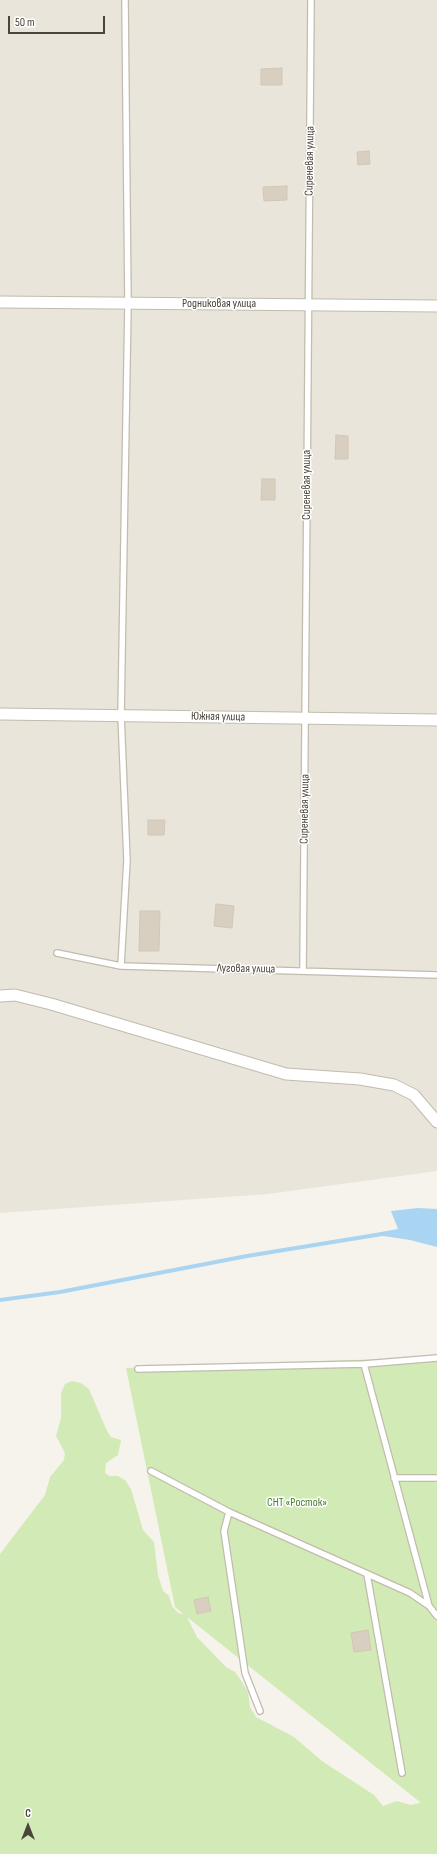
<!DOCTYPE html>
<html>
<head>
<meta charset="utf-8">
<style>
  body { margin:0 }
  #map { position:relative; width:437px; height:1854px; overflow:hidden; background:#f6f3ec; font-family:"Sofia Sans Condensed",sans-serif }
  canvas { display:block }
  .north { position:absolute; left:8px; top:1806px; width:40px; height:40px; -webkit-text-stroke:3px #fff; paint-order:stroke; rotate:0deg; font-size:11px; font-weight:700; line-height:16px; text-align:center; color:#4b4439 }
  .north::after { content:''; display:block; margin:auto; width:14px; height:18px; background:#4b4439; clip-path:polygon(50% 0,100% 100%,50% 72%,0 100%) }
  .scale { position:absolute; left:8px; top:16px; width:97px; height:18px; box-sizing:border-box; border:2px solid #4b4439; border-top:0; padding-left:5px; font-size:12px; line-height:14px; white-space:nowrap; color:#4b4439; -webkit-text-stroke:3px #fff; paint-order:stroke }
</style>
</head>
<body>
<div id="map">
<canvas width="437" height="1854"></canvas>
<div class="north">С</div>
<div class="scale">50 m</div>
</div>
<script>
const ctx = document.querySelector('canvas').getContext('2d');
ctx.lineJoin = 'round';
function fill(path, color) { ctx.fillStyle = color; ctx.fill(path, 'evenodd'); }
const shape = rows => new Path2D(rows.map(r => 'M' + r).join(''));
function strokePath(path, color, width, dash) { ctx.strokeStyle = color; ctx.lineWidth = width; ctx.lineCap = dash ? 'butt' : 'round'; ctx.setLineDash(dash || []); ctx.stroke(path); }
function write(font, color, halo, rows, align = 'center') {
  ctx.font = font + ' "Sofia Sans Condensed",sans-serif'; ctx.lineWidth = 3; ctx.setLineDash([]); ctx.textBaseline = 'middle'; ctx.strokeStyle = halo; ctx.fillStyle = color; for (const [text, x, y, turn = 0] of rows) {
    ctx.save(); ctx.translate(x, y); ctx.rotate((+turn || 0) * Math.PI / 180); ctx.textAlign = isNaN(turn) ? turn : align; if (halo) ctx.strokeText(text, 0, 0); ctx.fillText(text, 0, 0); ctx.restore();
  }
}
fill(shape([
  [0,0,437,0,437,1171,268,1194,0,1213]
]), '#eae5da');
fill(shape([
  [437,1357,437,1854,0,1854,0,1554,45,1495,50,1477,64,1460,65,1453,56,1436,61,1418,61,1393,65,1384,72,1381,81,1383,89,1389,107,1431,111,1437,121,1440,118,1455,106,1463,105,1473,110,1476,118,1476,125,1480,131,1489,143,1530,154,1542,158,1575,163,1591,169,1596,172,1606,178,1613,183,1614,175,1607,126,1368],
  [187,1617,420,1802,420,1803,411,1805,397,1801,383,1806,374,1795,322,1761,294,1737,256,1717,250,1707,248,1692,242,1682,235,1672,226,1667,197,1637]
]), '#d2eab5');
fill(shape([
  [418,1208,437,1209,437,1247,410,1240,377,1235,381,1232,398,1229,391,1211]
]), '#a9d4f2');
strokePath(shape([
  [0,1300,60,1292,247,1256,382,1234]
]), '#a9d4f2', 4);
const building = shape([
  [282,68,282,85,261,85,261,69,282,68],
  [369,151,370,164,358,165,357,152,369,151],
  [287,186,287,200,264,201,263,187,287,186],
  [336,435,348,436,348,459,335,459,336,435],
  [262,479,275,479,275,500,261,500,262,479],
  [148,820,165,820,164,835,148,835,148,820],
  [216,904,234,906,232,928,214,926,216,904],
  [140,911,160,911,159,951,139,951,140,911],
  [208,1597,211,1611,197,1614,194,1600,208,1597],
  [368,1630,371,1650,354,1652,351,1633,368,1630]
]);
fill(building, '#d8cfc1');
strokePath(building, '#d3c7b4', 1);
const lane = shape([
  [57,953,121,966,437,975],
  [121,966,127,860,121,715,128,304,125,0],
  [303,971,311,0],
  [364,1364,429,1606],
  [138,1369,364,1364,437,1358],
  [151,1471,229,1512],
  [394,1478,437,1478],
  [367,1574,402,1773],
  [260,1711,245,1673,224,1531,229,1512,410,1593,429,1606,437,1616]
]);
const street = shape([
  [0,302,437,306],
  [0,714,437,720],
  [0,996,15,995,51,1004,286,1074,360,1079,394,1085,414,1095,437,1122]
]);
strokePath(lane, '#c2bbae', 8);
strokePath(street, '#c2bbae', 13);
strokePath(lane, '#fff', 5.5);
strokePath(street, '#fff', 11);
write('12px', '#4b4439', '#fff', [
  ["Сиреневая улица",310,161,-89],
  ["Родниковая улица",219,304],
  ["Сиреневая улица",307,485,-90],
  ["Южная улица",218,717,1],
  ["Сиреневая улица",305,809,-89],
  ["Луговая улица",246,969,1]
]);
write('12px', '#4a7f2a', '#fff', [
  ["СНТ «Росток»",297,1503]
]);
</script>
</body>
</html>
